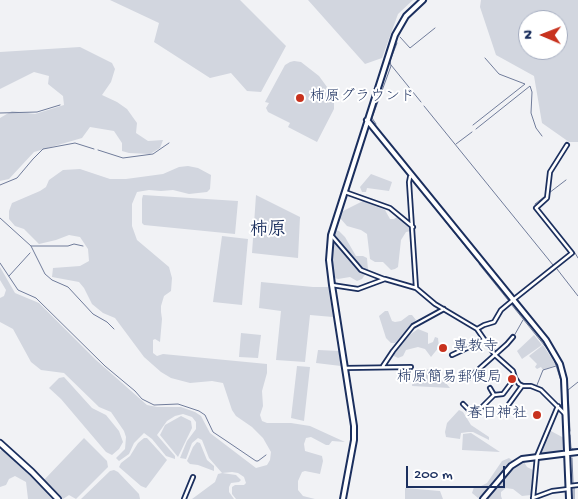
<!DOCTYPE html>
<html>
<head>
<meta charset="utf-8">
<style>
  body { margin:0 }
  #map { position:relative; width:578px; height:499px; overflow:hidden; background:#f1f2f5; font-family:"Gochi Hand",sans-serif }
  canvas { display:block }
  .north { position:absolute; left:518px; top:10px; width:50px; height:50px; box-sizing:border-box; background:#fff; border:1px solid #a4acbf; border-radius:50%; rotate:271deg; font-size:14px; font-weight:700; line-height:20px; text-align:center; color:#1b2f5e }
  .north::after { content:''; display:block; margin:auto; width:18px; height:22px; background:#c8321e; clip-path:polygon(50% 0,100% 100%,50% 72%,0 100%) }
  .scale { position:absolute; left:406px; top:466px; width:99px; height:22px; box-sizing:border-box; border:2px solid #1b2f5e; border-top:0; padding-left:6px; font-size:15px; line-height:18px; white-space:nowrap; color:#1b2f5e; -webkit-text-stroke:4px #fff; paint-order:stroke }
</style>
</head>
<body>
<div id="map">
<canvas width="578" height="499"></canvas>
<div class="north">N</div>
<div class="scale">200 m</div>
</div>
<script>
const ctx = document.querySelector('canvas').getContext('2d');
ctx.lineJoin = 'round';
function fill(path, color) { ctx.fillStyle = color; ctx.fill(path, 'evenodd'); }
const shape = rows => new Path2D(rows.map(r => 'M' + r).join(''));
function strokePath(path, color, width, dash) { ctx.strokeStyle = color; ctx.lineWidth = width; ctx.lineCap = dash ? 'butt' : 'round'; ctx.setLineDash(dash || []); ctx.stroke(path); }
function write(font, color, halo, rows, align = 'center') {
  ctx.font = font + ' "Gochi Hand","Klee One",sans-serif'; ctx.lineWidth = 4; ctx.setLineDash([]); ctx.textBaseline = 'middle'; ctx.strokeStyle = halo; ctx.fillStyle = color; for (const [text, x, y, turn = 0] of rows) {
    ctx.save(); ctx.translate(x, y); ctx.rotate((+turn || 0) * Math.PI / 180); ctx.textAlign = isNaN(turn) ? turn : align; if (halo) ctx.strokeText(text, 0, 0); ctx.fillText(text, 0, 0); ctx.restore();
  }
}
fill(shape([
  [110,0,240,0,286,46,261,92,247,91,231,73,210,78,154,42,159,23],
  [308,0,413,0,398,14,382,58,365,64],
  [481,0,578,0,578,142,569,142,542,123,534,76,496,55,480,7],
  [528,20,558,20,558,50,528,50],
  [80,47,112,63,115,69,111,82,102,95,117,102,127,109,137,123,136,133,148,141,163,140,160,148,150,154,129,153,122,151,122,143,114,131,90,127,82,138,34,152,9,179,0,181,0,118,12,111,35,114,64,105,63,96,48,84,49,76,34,72,0,89,0,52],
  [294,61,301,62,319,76,327,87,334,102,334,109,317,142,288,127,290,123,268,112,266,108,269,103,265,102,285,65,290,62],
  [188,166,198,168,211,175,210,189,207,192,189,194,173,190,161,191,149,190,137,192,132,204,132,226,137,240,169,267,172,278,171,291,164,296,161,306,161,312,162,319,160,342,155,339,153,340,153,353,157,356,163,354,267,364,267,373,262,391,263,406,260,415,262,421,267,423,291,423,310,426,345,442,332,441,329,445,326,445,311,437,306,438,304,444,305,451,322,456,323,461,320,474,305,471,302,472,298,481,298,490,303,496,315,499,236,499,232,494,232,487,235,485,244,485,246,483,244,477,238,473,232,472,222,473,236,475,241,480,239,482,231,483,229,487,229,492,234,499,192,499,215,482,218,474,222,473,209,458,202,440,198,438,192,443,186,459,180,458,187,441,196,429,196,422,192,417,183,414,175,416,167,421,157,435,175,456,175,459,166,456,152,439,144,433,134,443,129,454,119,461,116,458,125,449,126,437,124,431,111,412,99,407,64,373,41,370,31,362,13,329,0,322,0,298,4,296,6,290,0,280,0,267,15,293,39,303,96,360,147,405,157,407,181,407,195,412,201,416,210,433,256,468,267,465,270,460,271,452,263,438,252,427,236,416,232,410,223,383,212,381,190,383,171,378,161,372,144,357,115,318,103,313,92,304,84,288,79,282,52,277,53,268,80,266,89,261,88,249,80,237,69,235,56,240,39,244,24,229,15,226,9,219,9,211,12,203,40,191,46,187,49,180,63,170,80,169,110,179,126,179,163,174,179,167],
  [371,174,392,182,389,191,367,188,366,192,362,192,360,187],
  [143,195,238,201,235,234,144,225,142,223,142,199],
  [256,195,300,217,298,258,252,253],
  [363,201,385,210,390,219,394,219,397,217,410,227,411,231,406,232,401,240,398,267,395,269,391,270,383,262,375,262,370,259,367,234,361,230,347,226,340,218,341,212],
  [335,230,339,231,345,237,356,256,363,256,367,258,368,270,362,279,357,281,350,277,338,279,335,278,333,271,332,242],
  [222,236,248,239,242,305,213,302],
  [261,282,313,287,328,287,333,317,310,315,305,362,276,360,281,311,259,308],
  [385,311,388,311,392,321,395,322,401,321,409,315,412,315,416,320,395,343,391,343,386,338,379,316],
  [418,329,428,333,428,344,433,342,435,337,438,338,439,347,431,357,425,349,418,347,406,350,403,356,398,358,394,356,393,354,408,336],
  [241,333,261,335,258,358,239,357],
  [534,335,542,345,522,359,517,351],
  [543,345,556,365,543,370,541,367,537,369,535,367,537,364,529,356],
  [318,350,339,351,341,366,316,363],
  [297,366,310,367,304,421,291,418],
  [414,368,435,370,450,388,412,386],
  [64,377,92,408,106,415,119,431,123,442,119,449,112,455,106,452,61,399,49,388,59,378],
  [459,410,463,412,471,425,489,437,489,440,473,432,468,432,461,433,460,439,446,437,445,432,447,423],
  [181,416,191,421,192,428,178,457,160,435,165,425],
  [549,430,564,438,565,451,540,454],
  [471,433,500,452,462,450,463,434],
  [84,438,107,461,108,467,76,499,69,495,63,499,44,480],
  [144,438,147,438,167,460,146,488,141,486,119,467,121,463,130,456,138,443],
  [197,442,200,443,207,460,214,466,214,471,198,465,190,464,187,461,193,447],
  [2,449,33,475,55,499,28,499,26,482,15,476,9,479,6,485,0,487,0,451],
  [509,458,513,461,496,478,482,495,478,498,472,493,474,487,477,488,487,483,502,461],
  [521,462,524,462,527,467,533,470,531,495,522,496,513,489,506,488,501,492,501,496,502,499,485,499,506,474],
  [114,470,118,472,139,494,140,499,81,499,110,471],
  [405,488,440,491,443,499,405,499]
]), '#d2d6df');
strokePath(shape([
  [400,37,410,48,435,28],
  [391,65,421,102],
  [424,106,553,265],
  [0,113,37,112,60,105],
  [376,124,372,118,391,66,390,61,397,43],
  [473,125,525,84,499,74,485,58],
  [370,128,406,173],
  [476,129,530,86,532,92,531,113,536,128,542,136],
  [456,144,472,132],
  [98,150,123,158,153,154,169,143],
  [411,179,425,196],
  [0,185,17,178,33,159,43,149,75,143,94,149],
  [549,193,566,180],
  [427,199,442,217],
  [535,204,544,197],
  [0,218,31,246,68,246,74,244,83,246],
  [444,220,477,261],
  [31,246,45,274,52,280,68,287,93,314,107,322,114,329],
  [575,253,578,258],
  [0,263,18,290,36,298,105,366,135,391,142,399,154,405,178,404,199,411,205,415,213,432,225,440,256,461,258,461,266,455],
  [479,264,508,300],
  [557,269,578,296],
  [9,276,30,253],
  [511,304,553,356,561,381,562,405],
  [514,336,523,320],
  [537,385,543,370,556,366],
  [570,431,568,390,578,382],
  [570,435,571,448,573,449,578,449],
  [572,458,573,483],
  [574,488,574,499]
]), '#707c9a', 1);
const minor = shape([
  [412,175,410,177,409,182,416,288],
  [345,192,390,208,413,227],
  [332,236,361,270,384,279],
  [332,285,358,289,385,279,416,288,435,304,477,329,495,355,513,371,515,378,519,384,523,386,531,386,541,390,565,414],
  [477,329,484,325,494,322,501,310,513,300,572,253,536,208,547,198,550,172,567,145],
  [452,355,484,340],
  [383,366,393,351,413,326,444,309],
  [345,368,411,367],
  [469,378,507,344,513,337],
  [490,388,494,395,503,394,515,378],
  [463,404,472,413,476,413,494,395],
  [509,404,522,386],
  [569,486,578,485],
  [533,498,552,491,568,489],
  [184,499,193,477],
  [533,499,537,456,558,406]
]);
const tertiary = shape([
  [367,120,524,313,546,340,560,364,564,379,569,499],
  [343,499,354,440,354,426,332,285,329,260,331,235,395,35,406,16,423,0],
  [483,499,511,466,522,459,578,452]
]);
const primary = shape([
  [0,443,32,472,58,499]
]);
strokePath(minor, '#1b2f5e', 6);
strokePath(tertiary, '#1b2f5e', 8);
strokePath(primary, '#1b2f5e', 8);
strokePath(minor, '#fff', 2.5);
strokePath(tertiary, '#fff', 4);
strokePath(primary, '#fff', 4.5);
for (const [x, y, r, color] of [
  [300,98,5,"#c8321e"],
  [443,348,5,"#c8321e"],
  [512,379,5,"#c8321e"],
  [537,415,5,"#c8321e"]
]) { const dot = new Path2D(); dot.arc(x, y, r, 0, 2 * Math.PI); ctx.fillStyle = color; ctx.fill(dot); strokePath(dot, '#fff', 2); }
write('15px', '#1b2f5e', '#fff', [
  ["柿原グラウンド",310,98],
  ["専教寺",453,348],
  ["柿原簡易郵便局",502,379,"right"],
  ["春日神社",527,415,"right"]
], 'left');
write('bold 18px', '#1b2f5e', '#fff', [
  ["柿原",268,231]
]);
</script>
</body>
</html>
